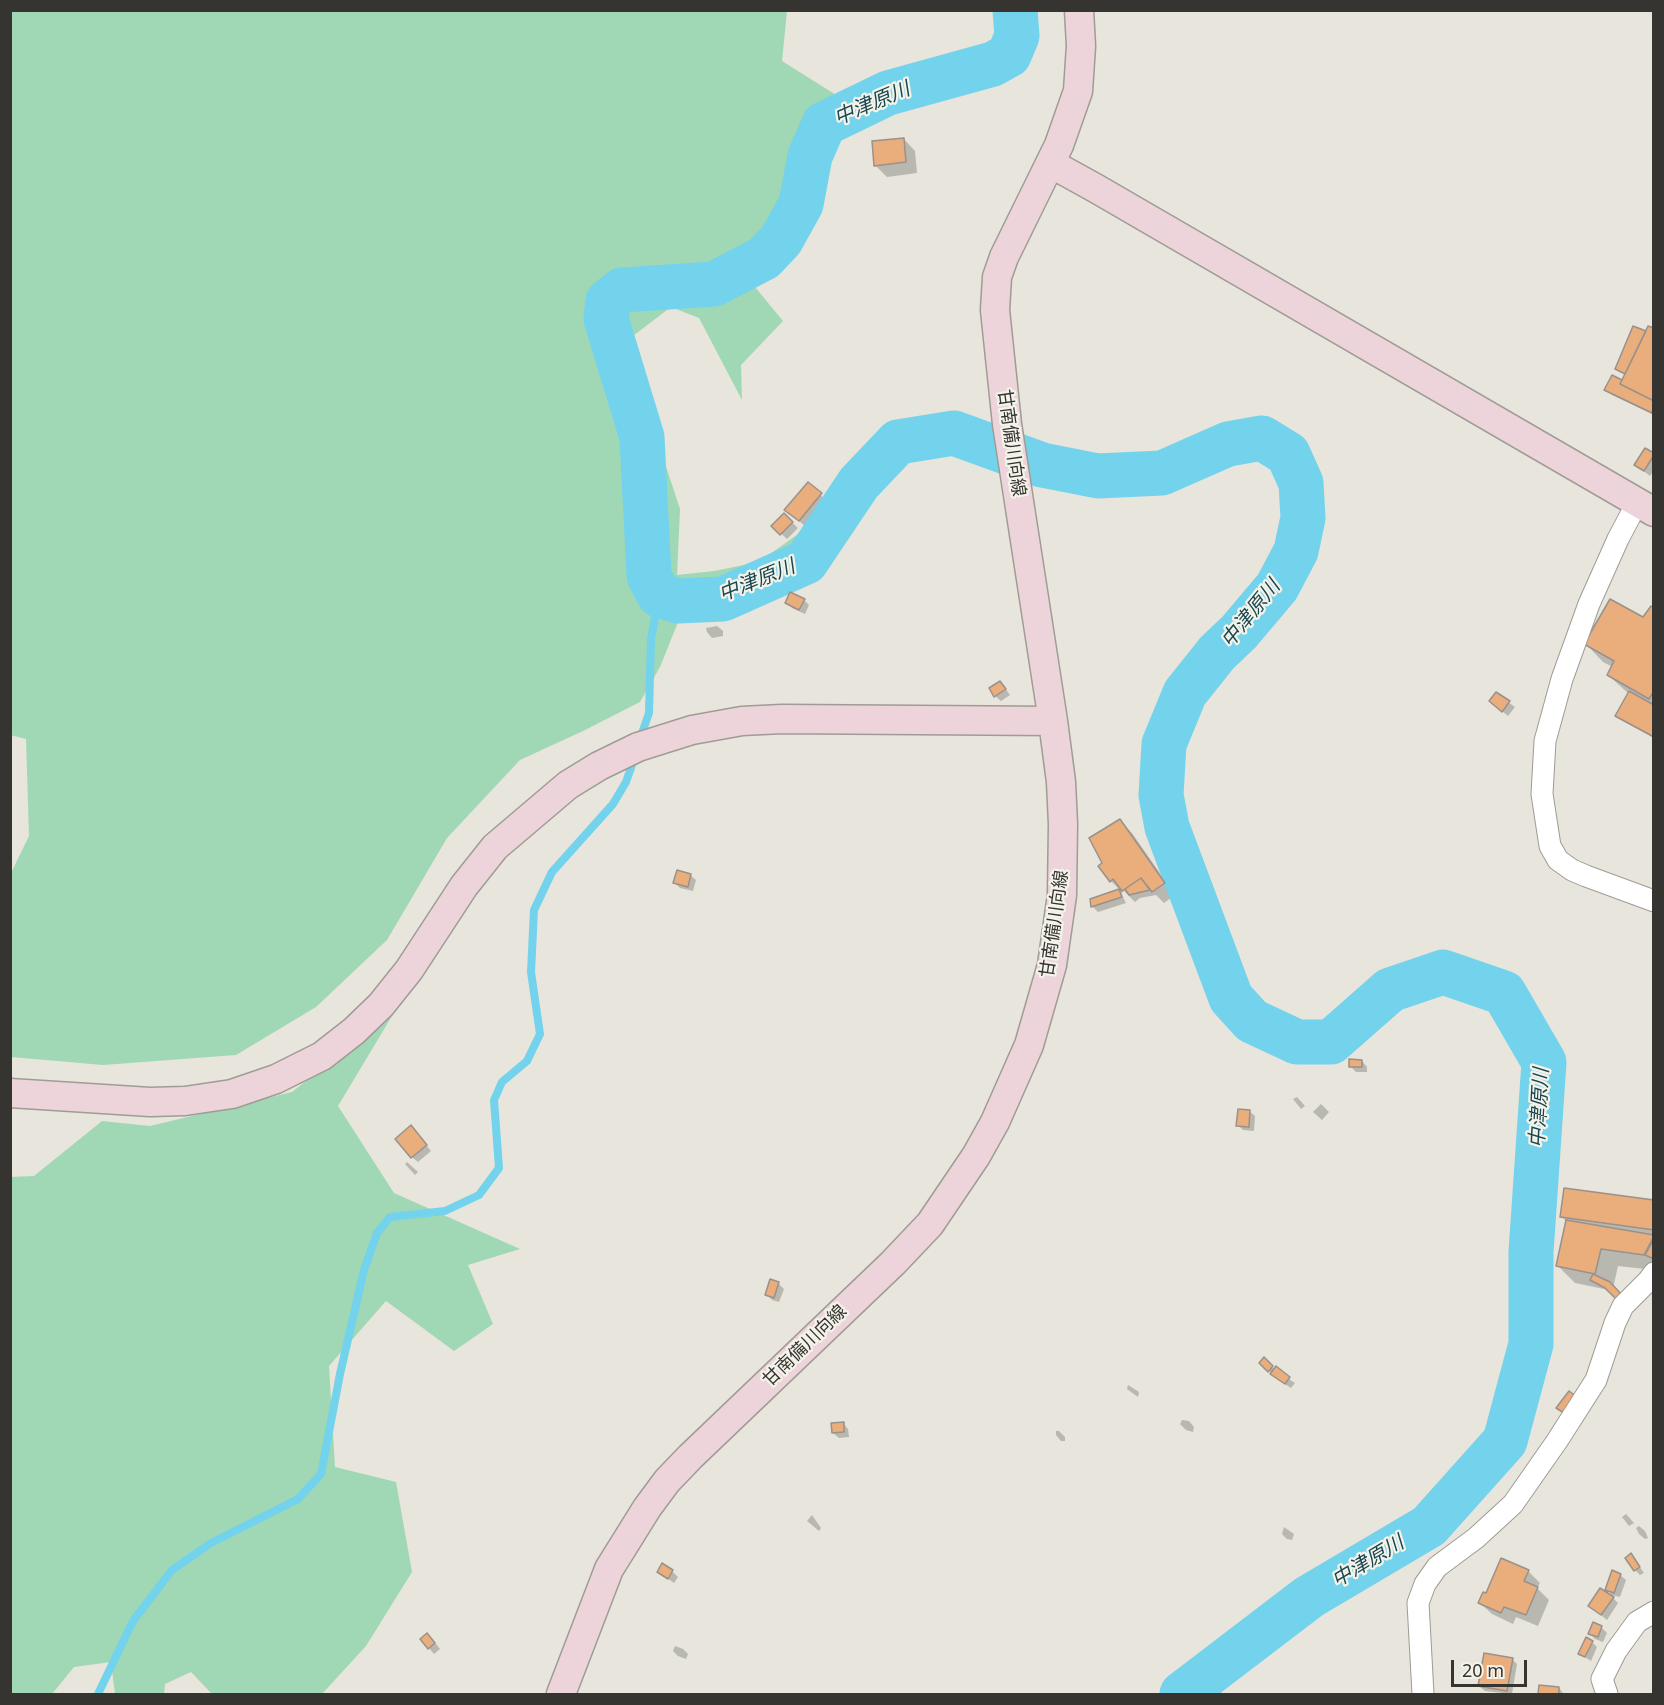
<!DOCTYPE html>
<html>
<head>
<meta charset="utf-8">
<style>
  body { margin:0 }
  #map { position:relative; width:1664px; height:1705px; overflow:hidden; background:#e7e5dc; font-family:"Noto Sans",sans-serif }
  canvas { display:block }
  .frame { position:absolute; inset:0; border:12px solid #353431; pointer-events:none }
  .scale { position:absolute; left:1451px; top:1660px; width:76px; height:27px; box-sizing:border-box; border:3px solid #353431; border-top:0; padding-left:8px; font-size:18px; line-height:21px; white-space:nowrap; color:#353431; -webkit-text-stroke:4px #f4f3e9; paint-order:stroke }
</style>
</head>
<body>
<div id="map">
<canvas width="1664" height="1705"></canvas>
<div class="frame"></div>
<div class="scale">20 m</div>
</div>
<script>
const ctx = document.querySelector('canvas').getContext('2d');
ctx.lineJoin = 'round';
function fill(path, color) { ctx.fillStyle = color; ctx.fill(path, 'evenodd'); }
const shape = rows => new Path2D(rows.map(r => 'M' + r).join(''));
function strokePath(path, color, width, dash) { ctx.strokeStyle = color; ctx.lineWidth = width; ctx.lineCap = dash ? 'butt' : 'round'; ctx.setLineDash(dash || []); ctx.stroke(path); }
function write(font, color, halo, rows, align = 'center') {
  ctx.font = font + ' "Noto Sans","Noto Sans JP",sans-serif'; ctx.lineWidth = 4.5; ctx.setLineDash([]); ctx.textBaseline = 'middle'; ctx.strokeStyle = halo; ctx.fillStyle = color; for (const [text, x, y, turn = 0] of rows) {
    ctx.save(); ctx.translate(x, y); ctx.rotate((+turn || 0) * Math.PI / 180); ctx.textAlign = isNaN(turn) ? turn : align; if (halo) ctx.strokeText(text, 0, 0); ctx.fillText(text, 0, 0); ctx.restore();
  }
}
fill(shape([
  [11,10,787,11,782,61,841,98,793,210,736,264,783,321,741,365,742,400,699,318,671,307,625,342,680,509,677,575,714,571,759,562,798,534,798,550,748,579,687,600,660,667,640,702,583,731,520,760,447,838,387,940,316,1007,236,1055,103,1065,11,1057,11,873,29,836,26,739,10,735],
  [395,1011,338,1106,394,1193,520,1249,468,1265,493,1324,454,1351,386,1301,329,1366,335,1467,396,1482,412,1572,366,1646,322,1694,212,1694,191,1672,165,1684,164,1694,115,1694,111,1662,74,1667,52,1694,11,1694,10,1177,34,1176,102,1121,150,1126,292,1092]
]), '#a0d8b5');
fill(shape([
  [904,139,915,151,917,173,887,177,875,165],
  [1654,330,1654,415,1612,395,1606,389,1621,381,1626,376,1617,368,1646,333],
  [1654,455,1654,470,1650,476,1636,465],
  [808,484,826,500,805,526,786,510],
  [784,515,798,528,787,539,773,526],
  [804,600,809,605,805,614,792,608,787,603],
  [1654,609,1654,738,1623,721,1617,716,1629,694,1608,675,1613,667,1603,662,1586,644,1644,619],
  [717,626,723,631,723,636,712,638,707,632,706,628],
  [1005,688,1010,695,1001,701,995,696],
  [1496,694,1515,707,1508,716,1496,706],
  [1120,821,1132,833,1175,895,1164,903,1156,895,1140,898,1135,902,1124,891,1121,893,1126,903,1098,912,1093,907,1092,900,1120,890,1111,881,1104,864],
  [690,875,696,880,693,891,680,888,675,883],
  [1362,1061,1367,1067,1367,1072,1356,1072,1350,1066],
  [1297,1097,1305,1106,1301,1109,1293,1099],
  [1321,1104,1329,1112,1322,1120,1313,1112],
  [1249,1111,1255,1116,1254,1131,1243,1130,1238,1125],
  [416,1133,431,1151,418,1162,412,1157],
  [407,1162,418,1172,415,1175,405,1164],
  [1654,1201,1654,1270,1618,1266,1612,1293,1604,1289,1575,1283,1557,1265,1567,1222,1562,1217],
  [778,1283,784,1289,779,1302,772,1300,767,1294],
  [1264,1359,1275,1370,1295,1383,1291,1388,1277,1379,1261,1363],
  [1128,1385,1139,1392,1138,1397,1127,1389],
  [1182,1420,1189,1421,1194,1427,1193,1432,1186,1430,1180,1424],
  [843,1423,848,1429,849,1437,839,1438,833,1433],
  [1056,1431,1059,1431,1065,1437,1065,1441,1061,1441,1056,1435],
  [1626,1514,1634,1523,1629,1526,1622,1517],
  [812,1515,821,1528,819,1531,807,1521],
  [1639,1526,1645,1531,1648,1538,1645,1539,1639,1534,1636,1528],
  [1284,1527,1294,1534,1292,1540,1287,1539,1282,1534],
  [1631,1555,1644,1573,1640,1575,1635,1570],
  [672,1571,678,1577,674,1583,659,1572],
  [1528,1571,1540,1583,1537,1588,1549,1600,1538,1626,1516,1617,1513,1624,1492,1614,1480,1603],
  [1620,1575,1626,1580,1620,1597,1612,1595,1607,1589],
  [1613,1598,1618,1603,1607,1620,1590,1606],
  [1601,1627,1607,1633,1603,1642,1595,1639,1590,1634],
  [433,1640,440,1649,434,1654,429,1648],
  [1592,1642,1597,1647,1591,1661,1580,1654],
  [675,1646,683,1649,688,1654,686,1659,678,1656,673,1651],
  [1512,1659,1517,1664,1512,1694,1485,1691,1479,1686],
  [1540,1687,1559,1688,1564,1694,1540,1694]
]), '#0003');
strokePath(shape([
  [640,739,649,713,651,639,659,595],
  [98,1694,133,1621,172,1570,211,1543,298,1499,321,1474,340,1374,364,1270,377,1233,390,1217,445,1211,479,1195,499,1168,494,1100,502,1082,527,1061,540,1034,531,972,534,910,552,872,613,804,626,782,634,759]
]), '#73d2ec', 8);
strokePath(shape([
  [1015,10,1017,36,1009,55,993,64,888,93,824,124,810,156,801,204,781,240,764,258,714,284,622,290,608,301,606,319,642,437,649,576,659,595,678,601,723,599,806,562,859,483,898,442,954,433,1042,465,1098,476,1162,473,1228,444,1262,438,1288,454,1301,483,1303,518,1296,551,1277,587,1239,632,1217,653,1185,693,1164,744,1161,795,1167,827,1231,998,1252,1021,1297,1042,1331,1042,1390,990,1443,972,1504,993,1544,1062,1531,1252,1531,1344,1505,1441,1429,1526,1309,1597,1182,1694]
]), '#73d2ec', 45);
const building = shape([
  [904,138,906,162,874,166,872,141,904,138],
  [1633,326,1646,331,1625,374,1615,369,1633,326],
  [1648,326,1654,328,1654,401,1620,384,1648,326],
  [1612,375,1622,380,1620,384,1654,401,1652,413,1604,390,1612,375],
  [1645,448,1654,453,1654,455,1644,471,1634,465,1645,448],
  [808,482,822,493,799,521,784,510,808,482],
  [784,513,793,522,780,535,771,526,784,513],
  [790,592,805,599,799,610,785,603,790,592],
  [1610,599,1643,617,1651,606,1654,608,1654,691,1649,699,1607,675,1614,661,1584,644,1610,599],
  [1000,681,1006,689,994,697,989,688,1000,681],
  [1629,691,1654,705,1654,737,1615,716,1629,691],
  [1496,692,1510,701,1502,712,1489,701,1496,692],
  [1120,819,1165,883,1152,892,1141,878,1122,891,1113,879,1110,882,1098,866,1102,863,1089,838,1120,819],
  [677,870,691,874,688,887,673,883,677,870],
  [1141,878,1150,890,1129,895,1125,889,1141,878],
  [1119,889,1122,897,1091,907,1090,899,1119,889],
  [1349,1059,1362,1060,1362,1067,1349,1067,1349,1059],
  [1238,1109,1250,1110,1249,1127,1236,1126,1238,1109],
  [411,1125,427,1145,411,1158,395,1139,411,1125],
  [1564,1188,1654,1200,1654,1230,1560,1217,1564,1188],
  [1566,1220,1654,1235,1654,1236,1644,1255,1601,1249,1595,1274,1556,1266,1566,1220],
  [1654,1239,1654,1259,1645,1255,1654,1239],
  [1593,1274,1610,1282,1623,1296,1618,1301,1605,1288,1590,1280,1593,1274],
  [770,1279,779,1282,774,1298,765,1295,770,1279],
  [1264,1357,1273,1366,1268,1372,1259,1363,1264,1357],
  [1276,1366,1290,1377,1285,1384,1270,1374,1276,1366],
  [1569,1391,1576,1396,1564,1413,1556,1408,1569,1391],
  [844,1422,844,1432,832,1433,831,1423,844,1422],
  [1631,1553,1640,1567,1634,1571,1625,1558,1631,1553],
  [1501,1558,1529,1570,1524,1581,1538,1587,1526,1615,1504,1607,1501,1613,1478,1603,1483,1592,1486,1593,1501,1558],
  [662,1563,673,1570,668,1579,657,1572,662,1563],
  [1612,1570,1621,1574,1614,1593,1605,1590,1612,1570],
  [1600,1588,1614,1597,1601,1615,1588,1606,1600,1588],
  [1593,1622,1602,1626,1598,1637,1588,1634,1593,1622],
  [427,1633,435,1643,428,1649,420,1639,427,1633],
  [1586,1637,1593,1641,1585,1657,1578,1654,1586,1637],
  [1484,1653,1513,1658,1507,1691,1478,1686,1484,1653],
  [1539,1685,1559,1687,1559,1694,1538,1694,1539,1685]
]);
fill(building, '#eaad7c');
strokePath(building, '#99918b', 1.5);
const street = shape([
  [1637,503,1618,539,1589,604,1562,679,1545,741,1542,794,1550,846,1558,860,1572,870,1586,876,1654,901],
  [1423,1694,1418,1603,1425,1584,1437,1567,1476,1538,1513,1504,1557,1441,1596,1380,1615,1323,1623,1306,1648,1281,1654,1273],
  [1607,1694,1602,1679,1616,1651,1637,1622,1654,1612]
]);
const secondary = shape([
  [1050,163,1097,189,1654,512],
  [10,1093,150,1102,185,1101,232,1094,276,1079,322,1056,354,1031,381,1005,409,970,464,886,495,847,568,785,599,766,638,747,692,730,742,721,782,719,1053,721],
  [561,1694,609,1569,647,1508,667,1481,690,1457,893,1263,930,1224,976,1156,995,1122,1029,1045,1052,965,1062,895,1063,824,1061,782,1053,721,1007,424,995,310,997,277,1004,257,1059,145,1078,91,1081,46,1079,10]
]);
strokePath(street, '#9e9c94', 23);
strokePath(secondary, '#9e9c94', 31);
strokePath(street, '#fff', 21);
strokePath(secondary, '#edd4da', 28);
write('18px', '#353431', '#f4f3e9', [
  ["甘南備川向線",1011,443,82],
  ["甘南備川向線",1055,924,-82],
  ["甘南備川向線",805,1346,-44]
]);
write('italic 20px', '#1a4651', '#f4f3e9', [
  ["中津原川",872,104,-23],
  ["中津原川",757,581,-22],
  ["中津原川",1251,614,-51],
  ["中津原川",1540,1108,-87],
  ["中津原川",1368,1562,-31]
]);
</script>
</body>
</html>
